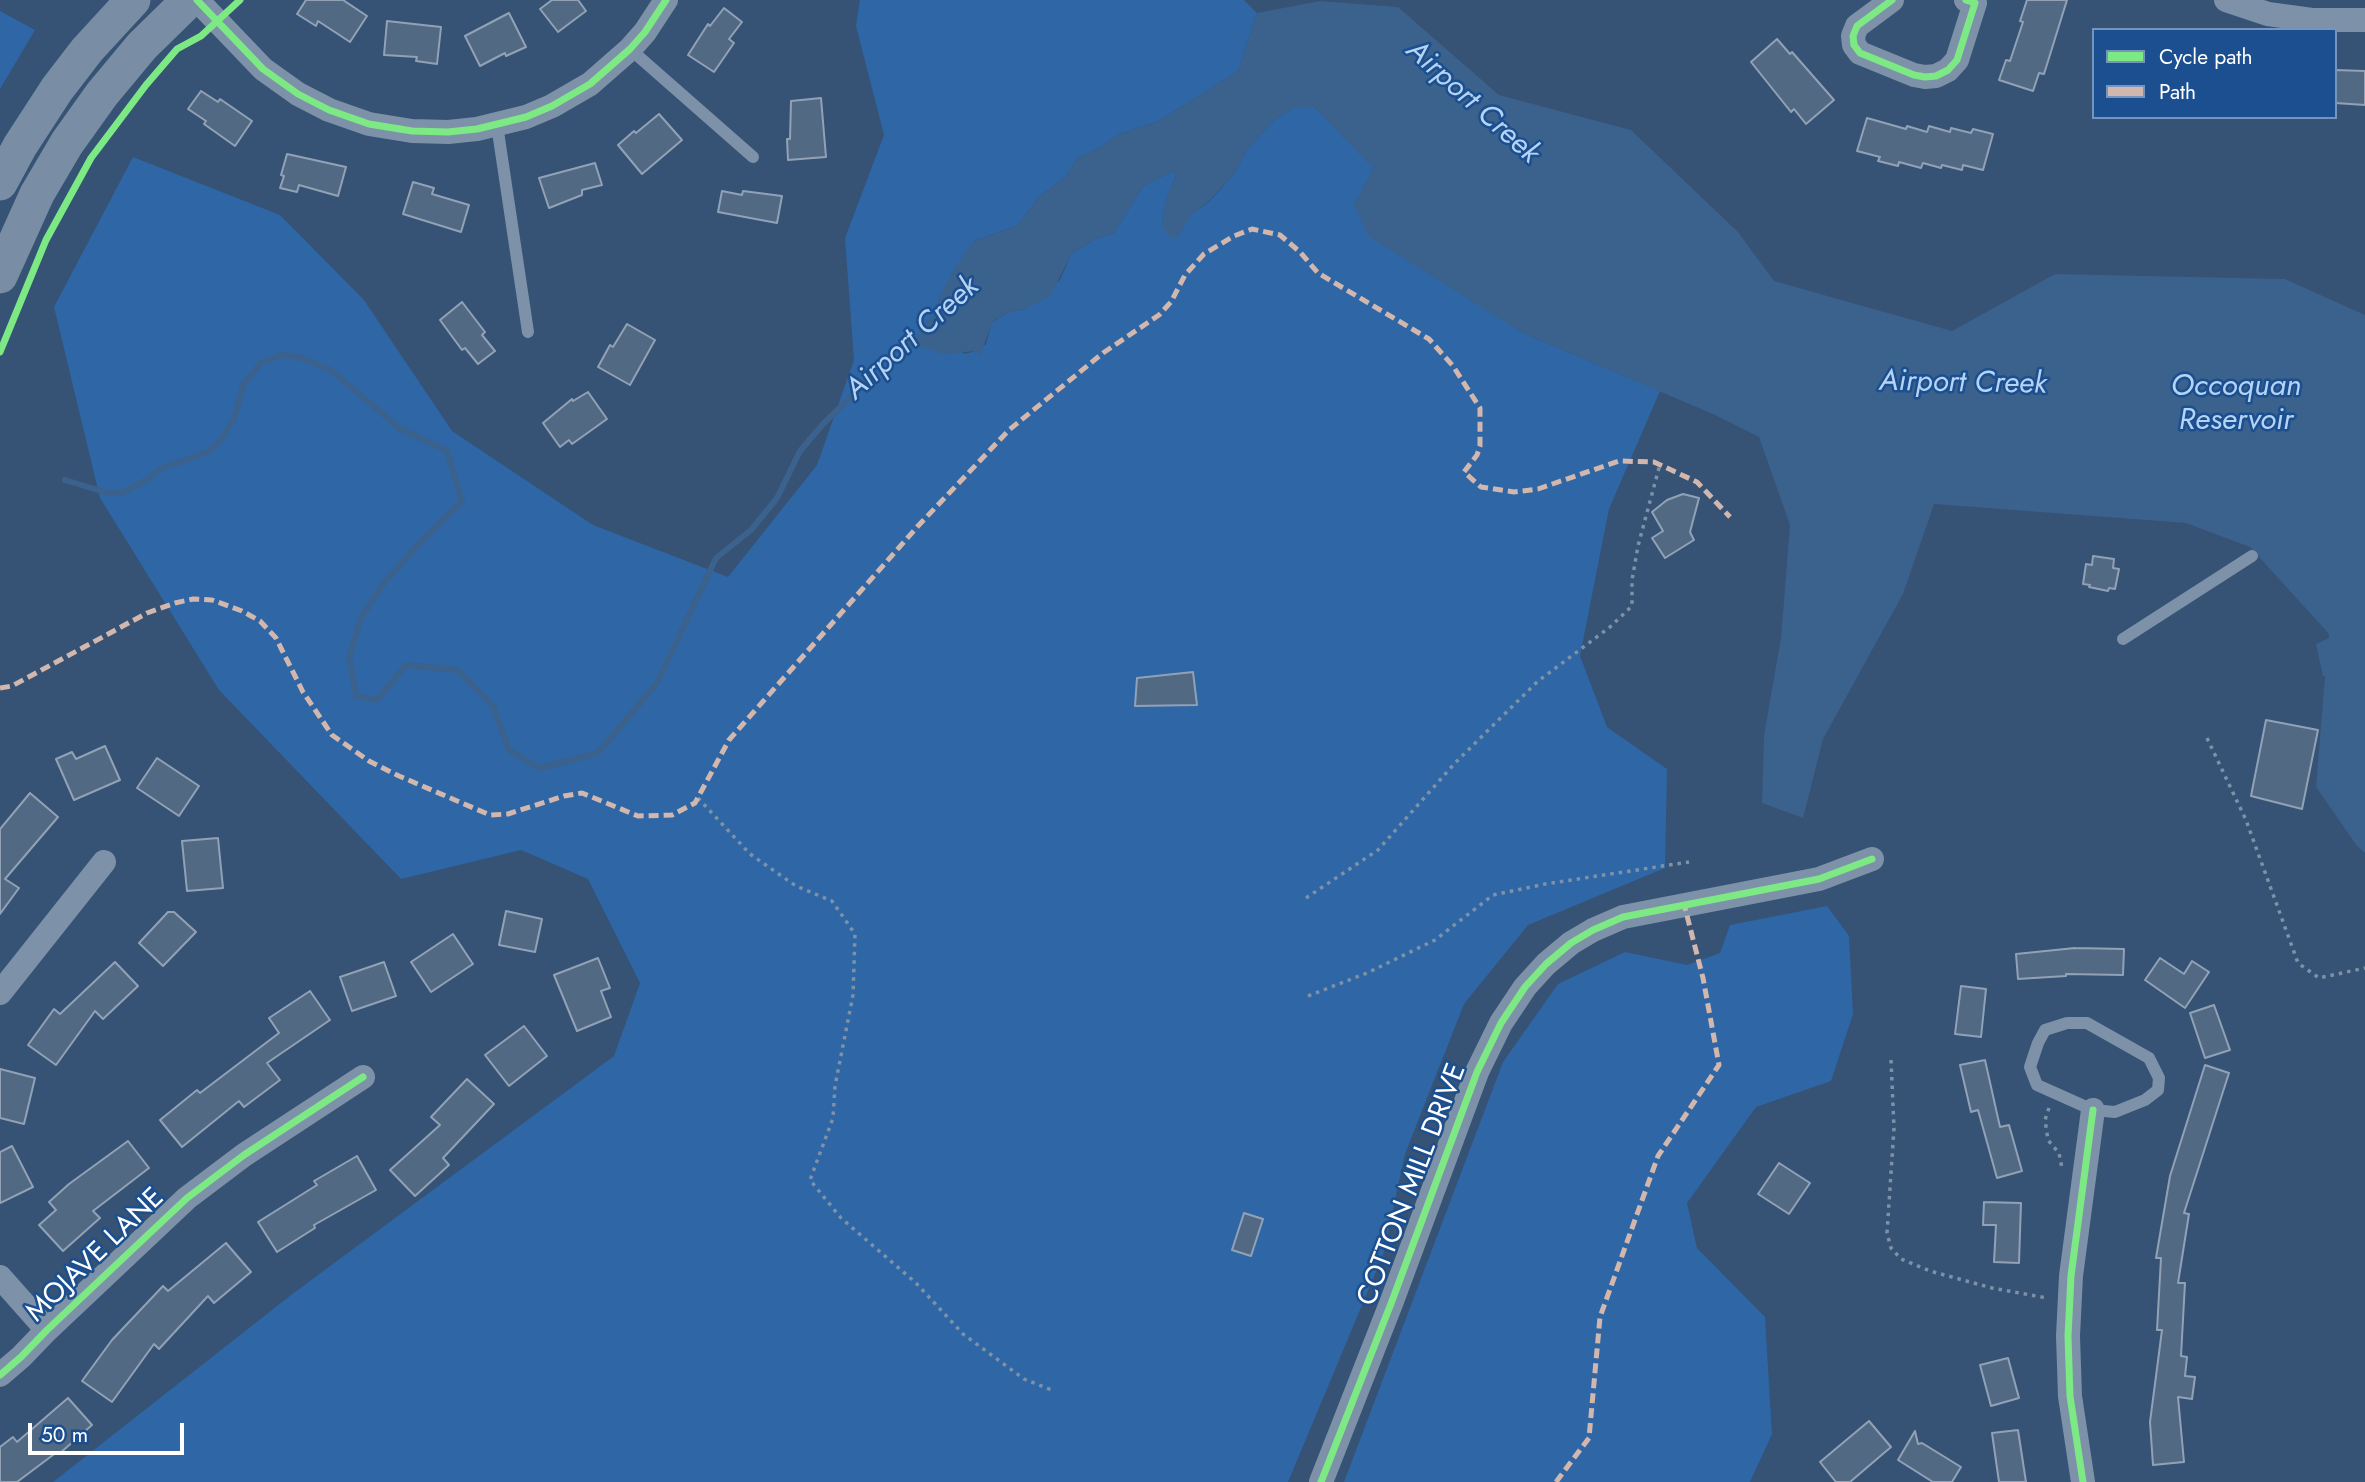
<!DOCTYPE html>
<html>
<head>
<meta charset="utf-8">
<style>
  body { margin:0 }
  #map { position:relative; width:2365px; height:1482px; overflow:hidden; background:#365274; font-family:Jost,sans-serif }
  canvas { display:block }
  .legend { position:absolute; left:2092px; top:28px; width:245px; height:91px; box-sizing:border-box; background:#1b4f8f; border:2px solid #7695bc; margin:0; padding:9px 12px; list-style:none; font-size:21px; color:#fff }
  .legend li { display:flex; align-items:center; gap:14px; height:35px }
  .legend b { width:35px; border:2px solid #7695bc }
  .scale { position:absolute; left:28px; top:1423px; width:156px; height:32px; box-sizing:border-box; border:4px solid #fff; border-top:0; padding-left:9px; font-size:21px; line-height:24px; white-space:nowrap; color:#fff; -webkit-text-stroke:5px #1b4f8f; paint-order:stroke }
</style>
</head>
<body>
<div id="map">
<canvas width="2365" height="1482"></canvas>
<ul class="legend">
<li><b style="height:9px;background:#7ce984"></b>Cycle path</li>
<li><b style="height:9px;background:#d1b7ad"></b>Path</li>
</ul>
<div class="scale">50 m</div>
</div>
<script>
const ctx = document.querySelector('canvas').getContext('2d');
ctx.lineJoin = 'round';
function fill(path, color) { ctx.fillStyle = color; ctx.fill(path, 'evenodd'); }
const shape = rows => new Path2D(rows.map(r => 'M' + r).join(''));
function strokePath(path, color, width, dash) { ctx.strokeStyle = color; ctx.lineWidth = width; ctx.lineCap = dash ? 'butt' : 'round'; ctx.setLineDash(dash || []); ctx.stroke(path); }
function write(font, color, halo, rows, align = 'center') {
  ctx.font = font + ' Jost,sans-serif'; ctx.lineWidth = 5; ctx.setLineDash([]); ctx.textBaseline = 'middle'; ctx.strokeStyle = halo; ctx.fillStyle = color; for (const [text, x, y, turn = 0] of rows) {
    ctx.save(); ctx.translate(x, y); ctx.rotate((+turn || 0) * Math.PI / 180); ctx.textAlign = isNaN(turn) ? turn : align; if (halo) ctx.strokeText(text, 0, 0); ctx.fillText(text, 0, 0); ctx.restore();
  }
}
fill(shape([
  [860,0,1244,0,1257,13,1238,71,1159,121,1119,134,1102,146,1077,158,1066,176,1039,197,1017,226,974,241,941,294,934,316,921,326,965,354,975,351,986,344,992,322,1009,312,1025,309,1060,280,1071,254,1096,239,1114,233,1143,186,1173,171,1176,176,1167,196,1162,225,1192,213,1208,203,1234,174,1248,148,1274,120,1295,107,1314,107,1374,168,1355,204,1521,332,1660,391,1609,509,1580,656,1607,727,1667,769,1665,868,1528,925,1464,1004,1405,1154,1383,1255,1288,1482,53,1482,291,1295,614,1056,640,983,588,879,521,850,401,879,219,690,100,498,54,307,133,157,280,215,364,300,452,431,593,525,728,577,817,465,854,360,845,238,884,135,856,26],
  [0,11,35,30,0,89],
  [1827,906,1849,936,1853,1014,1831,1081,1756,1107,1687,1203,1697,1248,1765,1317,1772,1434,1750,1482,1344,1482,1503,1062,1558,984,1625,952,1687,965,1720,953,1730,925]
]), '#2f66a5');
fill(shape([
  [1320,1,1398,7,1499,95,1631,130,1738,232,1774,281,1952,331,2055,274,2285,279,2365,315,2365,853,2357,846,2316,787,2325,676,2323,676,2316,644,2329,638,2329,634,2250,547,2186,523,1934,504,1903,594,1823,739,1803,818,1762,803,1764,735,1781,638,1790,525,1759,437,1715,415,1521,332,1368,236,1354,204,1374,168,1314,107,1295,107,1274,120,1248,148,1234,174,1207,203,1192,213,1178,237,1169,237,1162,225,1167,195,1176,177,1173,171,1143,186,1114,233,1096,239,1071,254,1051,295,1025,309,1009,312,993,321,980,355,975,351,944,354,914,345,921,326,934,316,941,294,956,266,974,241,1017,226,1039,197,1066,176,1077,158,1102,146,1119,134,1159,121,1238,71,1257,13]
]), '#3b618d');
strokePath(shape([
  [65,480,108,493,122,493,150,478,158,470,210,451,222,438,234,419,243,385,261,363,281,355,299,357,331,370,399,428,447,451,462,501,416,547,383,584,361,618,349,657,356,696,377,700,406,665,458,670,493,706,509,750,539,768,598,753,657,683,716,558,751,530,777,498,800,451,823,424,857,391,872,370,903,343,914,345,920,340]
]), '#3b618d', 6);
const building = shape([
  [306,0,343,0,367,16,350,42,318,21,316,26,297,14,306,0],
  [552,0,578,0,586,11,558,32,540,9,552,0],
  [2027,0,2067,0,2044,74,2039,73,2033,91,1999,80,2006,60,2010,61,2023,22,2020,21,2027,0],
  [724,8,742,22,729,39,734,43,714,72,688,55,708,24,710,26,724,8],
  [509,13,526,47,506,56,505,53,480,66,465,36,509,13],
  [387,21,441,27,437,64,416,61,417,57,384,55,387,21],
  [1777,39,1790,54,1792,52,1834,100,1806,124,1794,109,1791,112,1751,62,1777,39],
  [2335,70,2365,71,2365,105,2335,103,2335,70],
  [201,91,218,102,220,99,252,121,235,146,204,124,206,121,188,109,201,91],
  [821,98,826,157,788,160,787,139,790,139,791,101,821,98],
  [659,114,682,140,642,174,618,145,634,131,636,133,659,114],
  [1867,118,1906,129,1907,126,1927,132,1929,126,1950,132,1951,128,1971,133,1973,129,1993,134,1983,170,1963,165,1962,170,1942,165,1941,168,1923,163,1921,168,1899,162,1898,166,1878,161,1880,157,1857,151,1867,118],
  [287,154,346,167,338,196,299,185,297,192,280,188,284,176,281,175,287,154],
  [595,163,602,185,582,190,582,195,549,208,539,178,595,163],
  [413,182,434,188,432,194,469,205,461,232,403,214,413,182],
  [722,191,742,195,743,191,782,196,777,223,718,212,722,191],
  [462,302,485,332,482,335,495,351,478,364,465,348,462,350,440,320,462,302],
  [627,324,655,340,630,385,598,367,610,345,613,347,627,324],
  [588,392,607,419,572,444,569,440,560,447,543,423,572,399,573,401,588,392],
  [1683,494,1699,498,1690,532,1694,540,1665,558,1652,538,1663,531,1652,512,1667,500,1683,494],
  [2093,556,2114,559,2113,568,2119,569,2115,589,2109,588,2108,591,2089,587,2090,585,2083,584,2086,564,2092,565,2093,556],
  [1193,672,1197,705,1135,706,1137,678,1193,672],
  [2266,720,2318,730,2302,809,2251,796,2266,720],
  [105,746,120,780,74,800,56,759,72,752,76,759,105,746],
  [157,758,199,786,179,816,137,788,157,758],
  [30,793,58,817,5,879,19,888,0,914,0,829,30,793],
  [218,838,223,888,187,891,182,841,218,838],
  [506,911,542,919,535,952,499,945,506,911],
  [168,912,174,912,196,932,163,966,139,943,168,912],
  [453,934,473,964,431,992,411,962,453,934],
  [2075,948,2124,949,2123,975,2066,974,2066,976,2018,979,2016,954,2075,948],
  [598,958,610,988,601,991,611,1017,577,1031,554,975,598,958],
  [2160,958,2184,974,2192,961,2209,972,2185,1008,2145,980,2160,958],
  [115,962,138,986,103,1019,95,1011,56,1065,28,1045,54,1009,60,1014,115,962],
  [384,962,396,996,352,1011,340,977,384,962],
  [1961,986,1986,989,1981,1037,1955,1034,1961,986],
  [310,991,330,1020,267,1063,280,1080,244,1107,239,1101,182,1147,160,1120,197,1090,200,1093,279,1033,269,1018,310,991],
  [2214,1005,2230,1050,2205,1058,2190,1013,2214,1005],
  [524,1026,547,1056,509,1086,485,1055,524,1026],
  [1985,1060,2000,1127,2009,1125,2022,1171,1997,1178,1978,1110,1971,1112,1960,1065,1985,1060],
  [2205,1065,2229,1073,2184,1213,2189,1214,2178,1283,2185,1283,2181,1356,2187,1357,2185,1376,2195,1377,2192,1399,2178,1397,2184,1462,2153,1465,2150,1422,2162,1330,2157,1330,2161,1258,2156,1258,2170,1176,2205,1065],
  [0,1069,35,1078,24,1124,0,1118,0,1069],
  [467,1079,494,1104,443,1158,449,1165,415,1196,390,1170,440,1125,431,1117,467,1079],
  [128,1141,149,1168,93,1211,100,1218,63,1251,39,1225,56,1210,49,1202,69,1184,128,1141],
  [12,1146,33,1187,0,1203,0,1152,12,1146],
  [357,1156,376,1190,314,1225,315,1228,277,1252,258,1222,317,1185,314,1181,357,1156],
  [1779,1163,1810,1183,1789,1214,1758,1194,1779,1163],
  [1984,1202,2021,1203,2019,1263,1994,1262,1996,1225,1983,1225,1984,1202],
  [1244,1213,1263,1219,1251,1256,1232,1250,1244,1213],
  [226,1243,251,1272,214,1303,208,1296,159,1349,154,1344,112,1402,82,1381,112,1340,163,1286,168,1291,226,1243],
  [2008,1358,2019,1398,1991,1406,1980,1365,2008,1358],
  [68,1398,92,1425,59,1454,57,1452,17,1482,0,1482,0,1447,13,1437,17,1442,68,1398],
  [1869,1421,1891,1447,1850,1482,1836,1482,1820,1462,1869,1421],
  [2018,1430,2026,1482,1999,1482,1992,1433,2018,1430],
  [1915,1431,1918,1444,1922,1443,1961,1467,1952,1482,1933,1482,1898,1460,1915,1431]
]);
fill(building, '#526984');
strokePath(building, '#92a2b6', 2);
strokePath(shape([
  [2207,738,2246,820,2298,963,2319,978,2365,968],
  [698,798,750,854,796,886,832,901,855,934,853,995,835,1086,833,1118,810,1180,841,1218,916,1283,963,1334,1024,1379,1054,1391],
  [1306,898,1378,850,1455,763,1537,682,1610,627,1632,606,1632,580,1638,546,1660,464],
  [1308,996,1367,973,1435,940,1493,895,1545,884,1689,862],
  [1891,1060,1894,1128,1887,1233,1891,1248,1901,1259,1930,1271,1992,1288,2047,1298],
  [2049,1108,2045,1120,2048,1140,2059,1153,2062,1168]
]), '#7d92a8', 3.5, [3.5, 5]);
strokePath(shape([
  [630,49,753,157],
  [497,125,528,332],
  [2123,639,2252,556],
  [2067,1023,2087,1023,2149,1058,2159,1078,2158,1090,2145,1100,2115,1112,2093,1110,2037,1085,2030,1067,2038,1043,2045,1030,2067,1023]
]), '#7d92a8', 12);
strokePath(shape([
  [197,0,263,69,298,94,329,110,369,124,412,131,448,132,477,129,526,117,552,106,590,84,630,49,645,32,666,0],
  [1892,0,1857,26,1853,36,1854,45,1860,53,1914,75,1925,77,1936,76,1948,70,1957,60,1975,3,1966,0],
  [2226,0,2268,14,2312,20,2365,20],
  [0,993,104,862],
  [0,1277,47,1330],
  [0,1375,21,1357,47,1330,187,1198,244,1155,363,1077],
  [1321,1482,1392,1301,1477,1072,1501,1023,1525,987,1546,964,1571,943,1593,930,1623,917,1819,879,1872,859],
  [2083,1482,2070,1396,2068,1336,2071,1276,2093,1110]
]), '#7d92a8', 24);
strokePath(shape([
  [0,183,20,146,57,89,87,50,133,0],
  [0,276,37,194,67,143,102,94,142,46,189,0]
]), '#798da4', 35);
strokePath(shape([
  [0,688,12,686,147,613,175,603,193,599,212,600,242,611,260,621,276,638,303,692,332,735,369,761,399,776,490,815,508,814,564,796,582,793,638,816,672,815,695,803,729,740,918,526,1009,430,1103,353,1159,315,1171,302,1185,275,1204,254,1234,236,1252,229,1280,235,1300,252,1318,273,1429,339,1453,366,1480,408,1480,446,1477,455,1464,472,1481,487,1514,492,1538,489,1619,461,1654,462,1697,482,1730,517],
  [1556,1482,1589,1438,1600,1317,1658,1156,1719,1065,1703,978,1684,904]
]), '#d1b7ad', 5, [10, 5]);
strokePath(shape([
  [197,0,263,69,298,94,329,110,369,124,412,131,448,132,477,129,526,117,552,106,590,84,630,49,645,32,666,0],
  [1892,0,1857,26,1853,36,1854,45,1860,53,1914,75,1925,77,1936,76,1948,70,1957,60,1975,3,1966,0],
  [0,352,46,240,91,158,146,85,177,49,201,36,240,0],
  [0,1375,21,1357,47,1330,187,1198,244,1155,363,1077],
  [1321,1482,1392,1301,1477,1072,1501,1023,1525,987,1546,964,1571,943,1593,930,1623,917,1819,879,1872,859],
  [2083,1482,2070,1396,2068,1336,2071,1276,2093,1110]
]), '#7ce984', 7);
write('28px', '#fff', '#1b4f8f', [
  ["COTTON MILL DRIVE",1413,1185,-69],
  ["MOJAVE LANE",96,1256,-44]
]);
write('italic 30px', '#b5d3f5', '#1b4f8f', [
  ["Airport Creek",1472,103,42],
  ["Airport Creek",913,339,-42],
  ["Airport Creek",1963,384,1],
  ["Occoquan",2236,388],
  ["Reservoir",2236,422]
]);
</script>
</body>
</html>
